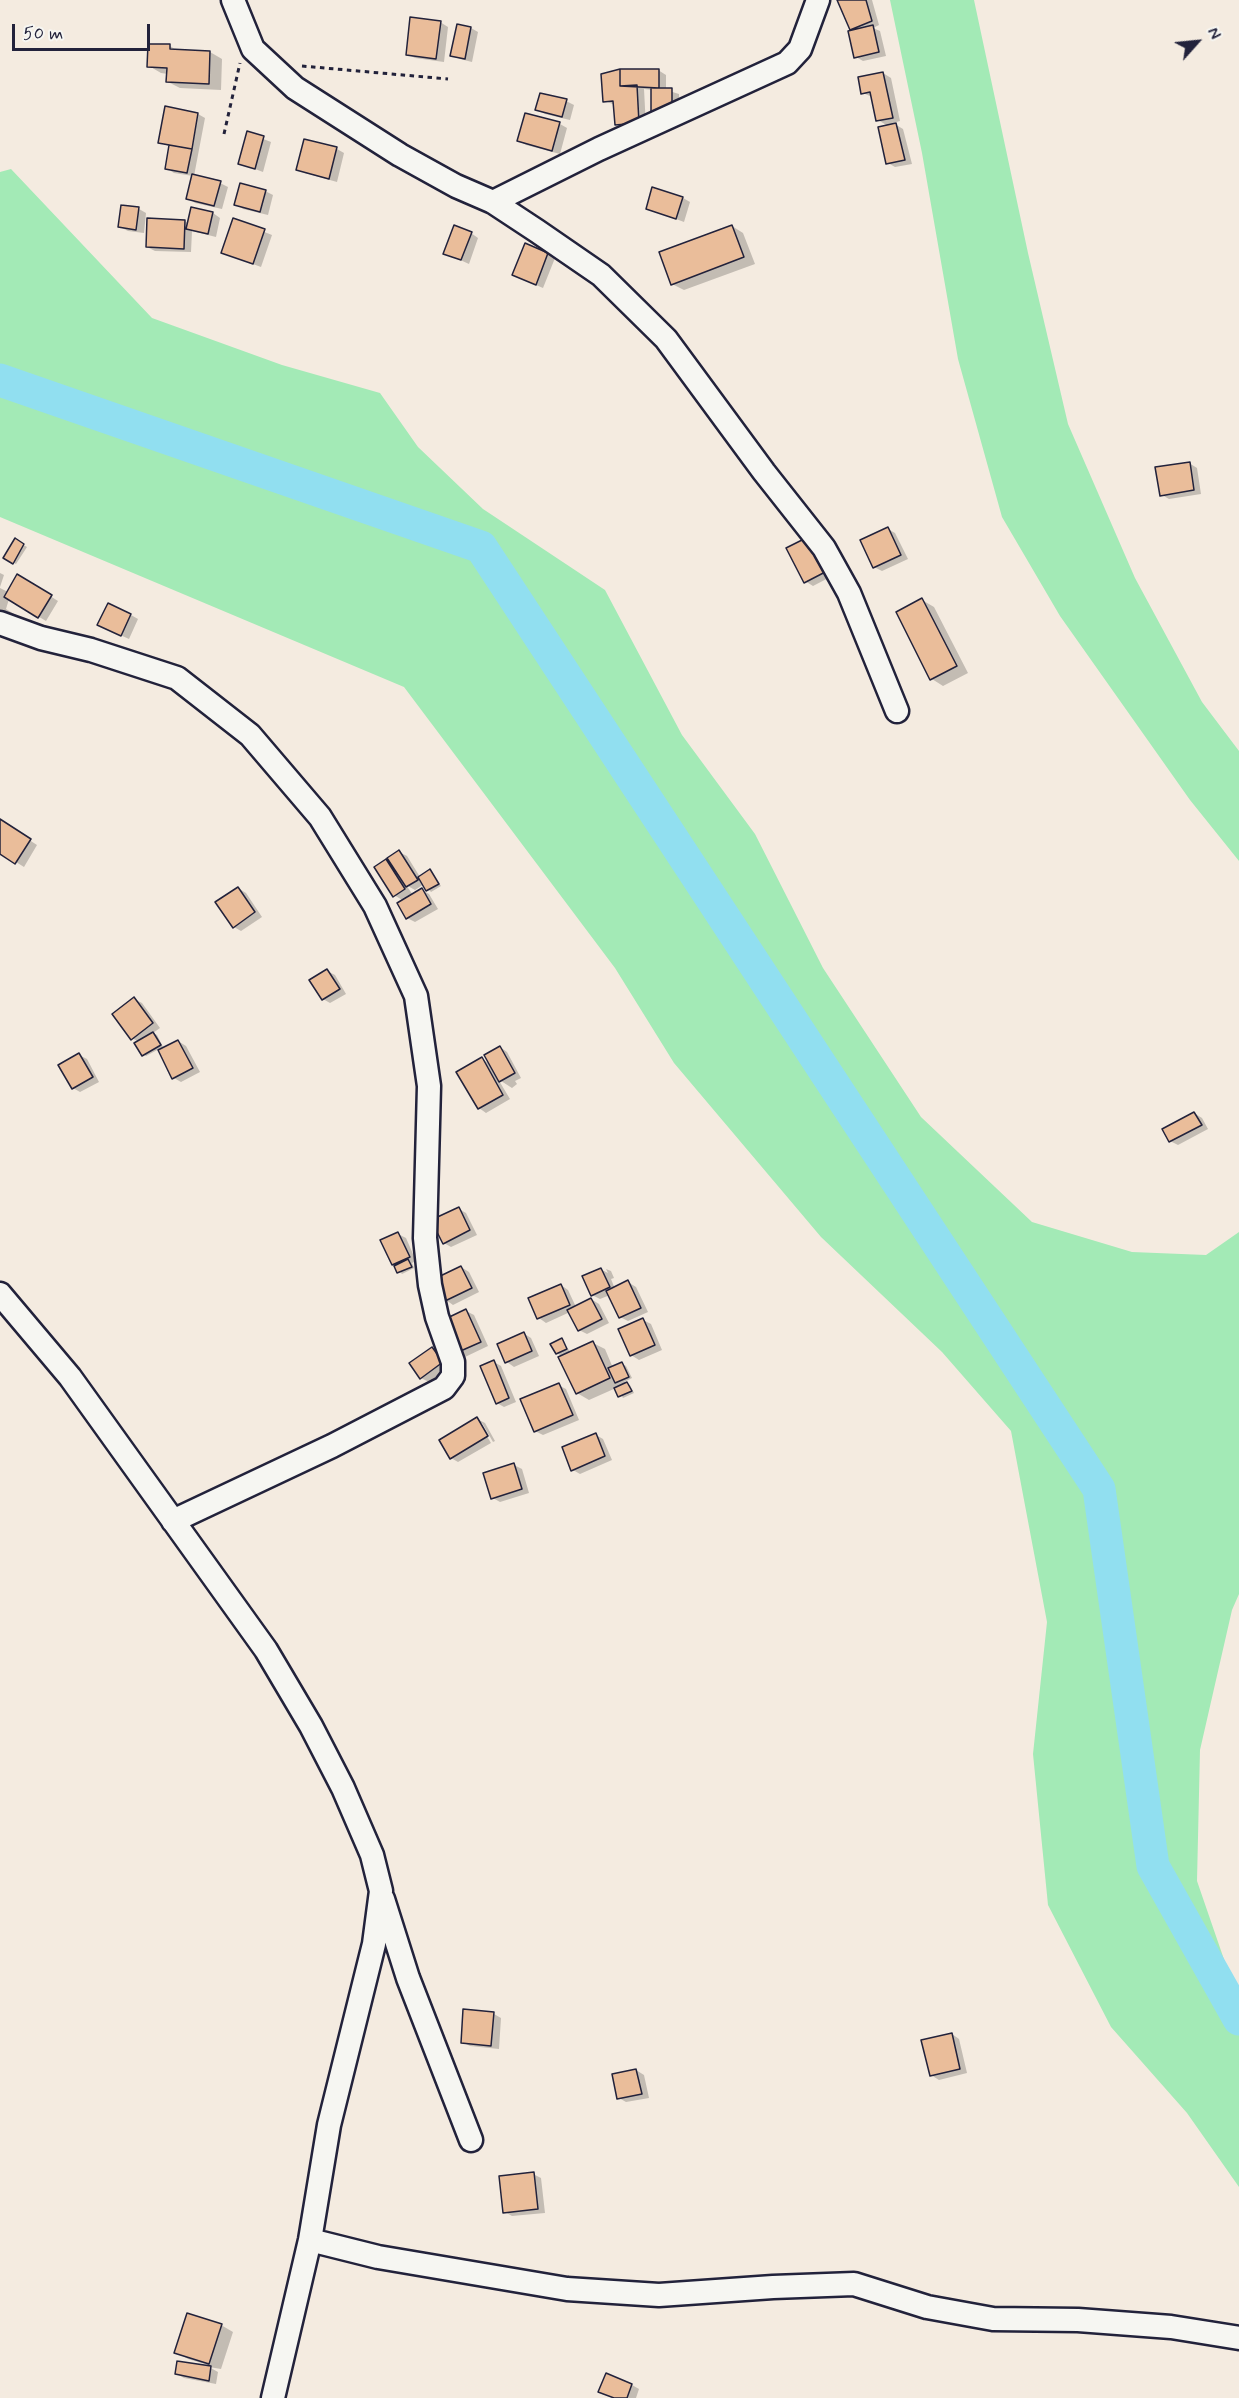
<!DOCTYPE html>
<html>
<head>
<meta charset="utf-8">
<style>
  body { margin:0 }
  #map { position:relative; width:1239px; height:2398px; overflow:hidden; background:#f4ebe0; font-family:Mynerve,sans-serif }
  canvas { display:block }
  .north { position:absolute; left:1167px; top:12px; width:60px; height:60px; -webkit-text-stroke:4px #f6f6f2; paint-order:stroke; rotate:63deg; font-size:16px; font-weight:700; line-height:24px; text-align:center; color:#22223b }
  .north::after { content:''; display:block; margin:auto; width:21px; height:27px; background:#22223b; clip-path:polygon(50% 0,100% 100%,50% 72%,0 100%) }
  .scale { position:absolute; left:12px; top:24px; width:138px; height:27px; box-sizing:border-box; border:3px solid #22223b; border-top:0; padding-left:8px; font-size:18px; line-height:21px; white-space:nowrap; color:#22223b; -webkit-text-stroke:4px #f6f6f2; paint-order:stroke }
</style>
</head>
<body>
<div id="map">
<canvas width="1239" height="2398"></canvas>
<div class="north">N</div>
<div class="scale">50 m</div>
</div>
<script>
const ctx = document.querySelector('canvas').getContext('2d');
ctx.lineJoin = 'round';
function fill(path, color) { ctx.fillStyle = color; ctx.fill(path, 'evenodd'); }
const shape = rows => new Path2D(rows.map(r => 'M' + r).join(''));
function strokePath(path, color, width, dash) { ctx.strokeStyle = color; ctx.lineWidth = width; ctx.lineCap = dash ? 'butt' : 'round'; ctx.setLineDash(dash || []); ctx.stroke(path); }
fill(shape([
  [890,0,974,0,1028,253,1068,424,1135,578,1202,702,1239,751,1239,861,1190,800,1060,616,1002,517,958,359,922,153],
  [11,169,152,318,282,365,380,393,418,447,483,509,605,590,682,735,755,834,823,968,921,1117,1032,1222,1132,1252,1206,1255,1239,1232,1239,1594,1232,1610,1200,1750,1197,1881,1228,1971,1239,1987,1239,2187,1187,2113,1111,2027,1048,1905,1033,1754,1047,1622,1011,1431,942,1352,821,1237,674,1063,615,968,404,687,0,517,0,172]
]), '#a3eab6');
fill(shape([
  [838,0,872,0,879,25,873,28,880,31,886,56,863,61,856,57,855,31,851,29],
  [440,22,448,27,444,62,415,58,407,54],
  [471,28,478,32,472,62,460,59,452,55],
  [170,46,178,51,210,52,222,59,221,90,180,88,168,82,168,74,161,73,149,66],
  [658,70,666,75,666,90,679,94,679,117,653,90,644,89,646,127,624,128,616,124,615,105,605,101],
  [883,73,891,78,900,121,893,123,903,129,912,164,895,167,888,163,888,126,878,120,872,97,863,93],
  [566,101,574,105,570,120,545,114,537,110],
  [167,108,198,114,205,118,194,176,220,183,228,187,222,209,195,203,188,198,193,176,174,173,166,168,170,147,160,142],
  [526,115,560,124,567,128,560,154,526,145,519,141],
  [248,133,271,142,263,172,239,163],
  [305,140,337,149,344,153,337,182,305,173,298,169],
  [265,191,273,195,268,215,243,209,236,204],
  [683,198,690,202,684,222,647,208],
  [139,209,146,213,144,233,128,231,120,227],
  [213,213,220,218,216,237,192,231,191,252,155,251,147,247,185,221,189,224],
  [234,220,272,235,261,267,223,253],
  [732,226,743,233,755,264,684,290,672,284],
  [471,233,478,238,469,264,445,253],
  [547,254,555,258,543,288,522,279],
  [1189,463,1197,468,1201,494,1169,499,1162,495],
  [888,529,895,533,908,559,882,571,874,567],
  [15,540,27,547,16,564,5,557],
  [788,549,838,573,813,586,805,581],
  [0,573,4,575,0,587],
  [18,576,58,601,46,621,9,599,6,609,22,619,18,626,0,617,0,588,8,592],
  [922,600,934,607,968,673,943,686,932,679],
  [131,615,138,619,129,639,107,629],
  [0,821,37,845,24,867,0,852],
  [399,852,407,856,420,877,430,871,441,886,431,892,424,884,415,890,406,885,413,895,422,890,429,894,438,909,415,922,407,918,404,901,394,895,386,861,395,866],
  [238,888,246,893,262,917,241,931,234,927],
  [327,971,335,975,346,994,330,1003,323,999],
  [134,999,142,1003,160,1028,153,1033,157,1035,164,1049,178,1041,186,1046,200,1072,181,1082,174,1078,159,1049,146,1056,143,1054,139,1042,132,1038],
  [500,1047,507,1052,521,1078,515,1081,517,1084,512,1088,498,1079,510,1099,486,1113,479,1108,482,1059,492,1065],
  [79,1055,87,1059,99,1082,80,1092,73,1088],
  [1194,1113,1202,1118,1208,1129,1178,1145,1170,1141],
  [459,1209,466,1213,477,1235,451,1247,444,1243],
  [398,1234,406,1238,416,1261,412,1263,414,1268,402,1274,393,1264],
  [461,1267,469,1272,479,1292,453,1305,446,1300],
  [600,1269,608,1273,606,1269,611,1271,614,1278,611,1279,615,1289,628,1282,636,1287,648,1312,628,1321,620,1317,610,1295,600,1299,592,1295],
  [561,1285,568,1290,576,1307,591,1299,599,1304,609,1323,587,1334,579,1330,570,1312,546,1323,539,1318],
  [466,1311,474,1315,488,1346,465,1357,457,1352],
  [643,1320,651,1324,662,1350,639,1360,631,1355],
  [523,1333,531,1338,539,1356,514,1367,507,1362],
  [562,1340,571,1353,593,1343,605,1349,613,1368,622,1364,626,1366,632,1378,624,1382,630,1385,634,1393,623,1398,616,1388,589,1400,577,1393,563,1357,557,1353],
  [432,1349,440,1353,450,1367,429,1382,421,1378],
  [494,1362,501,1366,516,1402,504,1407,497,1403],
  [558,1385,566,1389,579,1420,543,1435,535,1431],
  [477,1419,485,1423,495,1441,493,1442,482,1423,479,1423,491,1443,458,1462,451,1458],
  [596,1435,603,1439,612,1460,580,1474,573,1470],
  [514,1465,522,1469,529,1493,500,1502,493,1498],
  [494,2014,501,2018,499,2049,470,2046,462,2042],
  [952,2034,959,2039,967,2073,939,2080,931,2075],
  [636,2070,644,2075,649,2098,626,2102,619,2098],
  [533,2174,541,2178,545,2213,512,2216,505,2212],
  [221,2325,233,2332,221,2369,209,2367,218,2372,216,2384,184,2378,177,2374,208,2367,208,2365,188,2359,176,2352],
  [632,2385,639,2389,636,2398,614,2398]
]), '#0003');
strokePath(shape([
  [0,380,481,547,1099,1489,1153,1866,1239,2019]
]), '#91dff0', 33);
const building = shape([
  [837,0,866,0,872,21,850,30,837,0],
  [410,17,441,21,436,59,406,55,410,17],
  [457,24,471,27,465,59,450,56,457,24],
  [873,25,879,52,854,58,848,31,873,25],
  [148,44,170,44,170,49,210,51,209,84,166,82,167,68,147,67,148,44],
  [620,69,659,69,659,88,620,86,620,69],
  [620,69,620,86,637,85,639,123,615,125,613,101,603,102,601,74,620,69],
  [883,72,893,118,876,121,870,92,861,94,858,77,883,72],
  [651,88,672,88,672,113,651,113,651,88],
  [540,93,567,99,562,117,535,110,540,93],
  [165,106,198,113,192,149,158,143,165,106],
  [525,113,560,122,552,151,517,141,525,113],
  [896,123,905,160,886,164,878,127,896,123],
  [247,131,264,136,255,169,238,164,247,131],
  [304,139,337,147,329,179,296,170,304,139],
  [169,145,192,149,187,173,165,169,169,145],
  [192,174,221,181,214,206,186,199,192,174],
  [240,183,266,190,260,212,234,205,240,183],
  [652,187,683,197,676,219,646,209,652,187],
  [121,205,139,207,136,230,118,227,121,205],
  [191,207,213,212,208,234,186,229,191,207],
  [147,218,185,220,184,249,146,247,147,218],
  [233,218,265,229,253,264,221,253,233,218],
  [454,225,472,232,461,260,443,254,454,225],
  [732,225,744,257,671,285,659,252,732,225],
  [525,243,548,253,536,285,512,275,525,243],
  [1190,462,1194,490,1160,496,1155,467,1190,462],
  [888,527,901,555,873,568,860,540,888,527],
  [814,534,831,569,804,583,786,548,814,534],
  [15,538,24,544,13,564,3,558,15,538],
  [17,574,52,595,38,618,4,597,17,574],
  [922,598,957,666,930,680,896,612,922,598],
  [108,603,131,614,121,636,97,625,108,603],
  [0,819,31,839,15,864,0,854,0,819],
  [399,850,418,880,406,887,387,858,399,850],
  [386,859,405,889,393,897,374,867,386,859],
  [430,869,439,884,426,891,418,877,430,869],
  [238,887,255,912,233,928,215,902,238,887],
  [422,888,431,904,406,919,397,903,422,888],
  [327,969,340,989,322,1000,309,980,327,969],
  [134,997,153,1023,131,1040,112,1014,134,997],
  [153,1032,161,1045,142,1056,134,1043,153,1032],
  [178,1040,193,1068,172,1079,158,1050,178,1040],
  [500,1046,515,1073,499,1082,484,1055,500,1046],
  [79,1053,93,1077,72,1089,58,1065,79,1053],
  [482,1057,503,1095,478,1109,456,1072,482,1057],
  [1194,1112,1202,1125,1169,1142,1162,1129,1194,1112],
  [459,1207,470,1230,443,1244,431,1220,459,1207],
  [398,1232,410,1257,392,1265,380,1240,398,1232],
  [408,1259,412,1267,397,1273,394,1266,408,1259],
  [461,1266,472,1288,445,1301,434,1279,461,1266],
  [601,1268,610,1287,591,1296,582,1276,601,1268],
  [628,1280,641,1308,619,1318,606,1291,628,1280],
  [561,1284,570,1305,537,1319,528,1298,561,1284],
  [591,1298,602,1319,578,1331,567,1310,591,1298],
  [466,1309,481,1342,456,1353,441,1321,466,1309],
  [643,1318,655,1345,630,1356,618,1329,643,1318],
  [524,1332,532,1351,505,1363,497,1344,524,1332],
  [562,1338,567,1349,556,1354,550,1344,562,1338],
  [593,1341,610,1378,576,1394,558,1357,593,1341],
  [432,1347,443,1362,420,1379,409,1363,432,1347],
  [494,1360,509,1398,496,1404,480,1366,494,1360],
  [622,1362,629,1377,615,1383,608,1368,622,1362],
  [627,1382,632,1391,618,1397,614,1388,627,1382],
  [559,1383,573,1415,534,1432,520,1399,559,1383],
  [477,1417,488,1436,450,1459,439,1440,477,1417],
  [596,1433,605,1456,571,1471,562,1447,596,1433],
  [514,1463,522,1489,491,1499,483,1473,514,1463],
  [463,2009,494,2012,491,2046,461,2043,463,2009],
  [952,2033,960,2069,930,2076,921,2040,952,2033],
  [636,2069,642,2094,617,2099,612,2074,636,2069],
  [534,2172,538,2209,503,2213,499,2176,534,2172],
  [187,2313,222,2324,209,2364,174,2353,187,2313],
  [177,2361,211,2366,209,2381,175,2374,177,2361],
  [606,2373,632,2384,627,2398,614,2398,598,2392,606,2373]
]);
fill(building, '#eabd9a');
strokePath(building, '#22223b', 1.5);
const minor = shape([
  [233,0,253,49,295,88,400,155,456,186,493,202,537,231,601,275,666,339,764,472,824,548,849,593,897,711],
  [493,202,599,149,787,63,800,49,818,0],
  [0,623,41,638,91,650,177,678,250,735,320,817,375,906,416,996,429,1086,425,1238,430,1285,437,1317,453,1362,453,1376,444,1388,332,1446,173,1521],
  [0,1294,70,1377,266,1650,311,1726,343,1788,372,1855,381,1891,374,1944,329,2125,310,2240,273,2398],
  [383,1899,408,1978,471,2140],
  [310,2240,378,2257,567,2289,659,2295,773,2287,854,2284,927,2307,993,2319,1078,2320,1171,2327,1239,2338]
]);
strokePath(minor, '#22223b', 27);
strokePath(shape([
  [302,66,448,79],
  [224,134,240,63]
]), '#22223b', 3, [4.5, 4.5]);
strokePath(minor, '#f6f6f2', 22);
</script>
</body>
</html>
